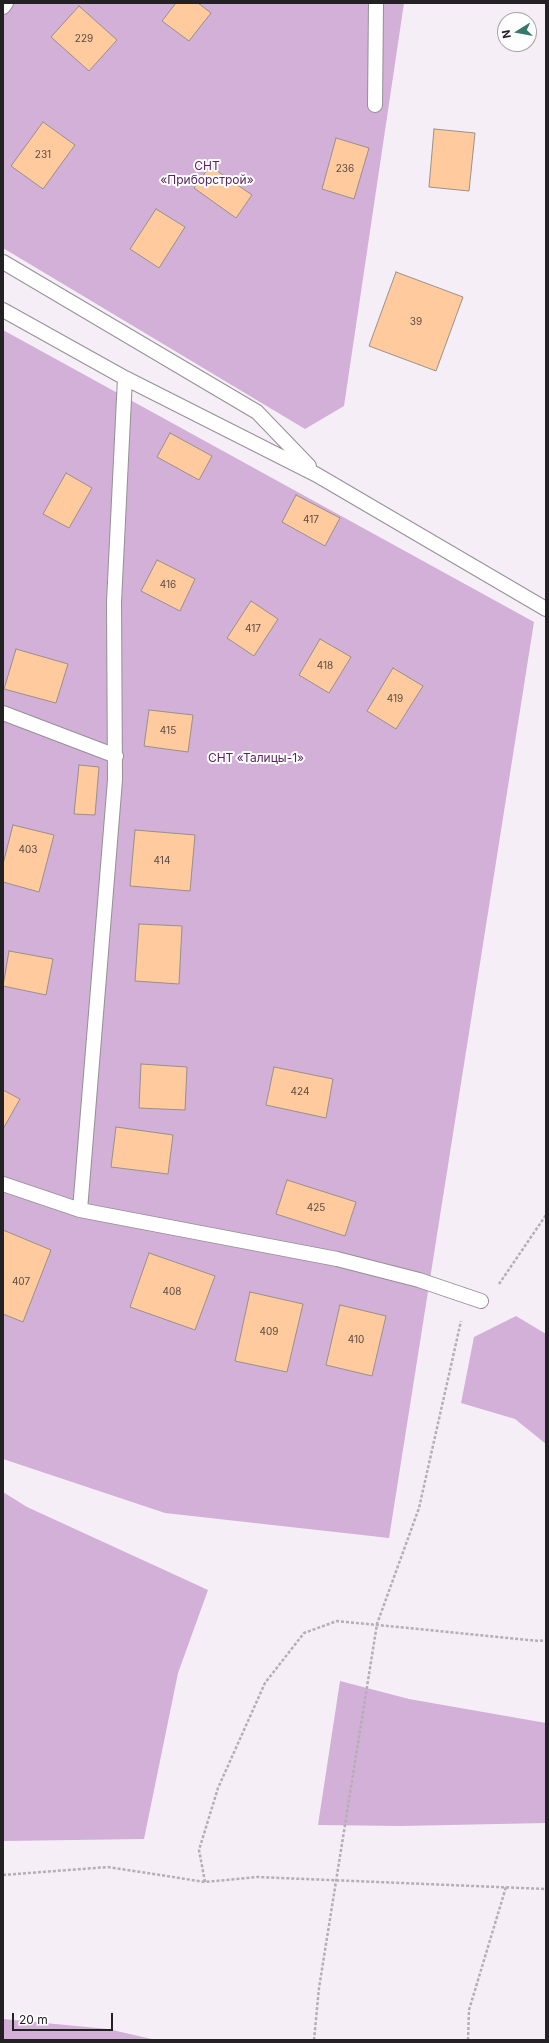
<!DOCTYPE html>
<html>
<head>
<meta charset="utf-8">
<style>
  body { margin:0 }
  #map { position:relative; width:549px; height:2043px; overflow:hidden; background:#f6eef7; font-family:Inter,sans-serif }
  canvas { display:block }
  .frame { position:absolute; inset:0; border:4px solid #242124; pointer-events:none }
  .north { position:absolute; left:497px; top:12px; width:40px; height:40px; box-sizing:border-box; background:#fefefe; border:1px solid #a7a6a7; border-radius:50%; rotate:259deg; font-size:11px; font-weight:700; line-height:16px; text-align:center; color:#242124 }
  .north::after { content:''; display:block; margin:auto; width:14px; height:18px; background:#367869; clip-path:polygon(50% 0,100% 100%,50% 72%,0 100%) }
  .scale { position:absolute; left:12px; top:2013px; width:101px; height:18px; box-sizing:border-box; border:2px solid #242124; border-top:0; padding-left:5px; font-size:12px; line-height:14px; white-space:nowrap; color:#242124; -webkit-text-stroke:3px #fefefe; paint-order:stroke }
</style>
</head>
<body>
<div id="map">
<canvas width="549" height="2043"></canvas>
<div class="frame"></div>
<div class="north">N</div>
<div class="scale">20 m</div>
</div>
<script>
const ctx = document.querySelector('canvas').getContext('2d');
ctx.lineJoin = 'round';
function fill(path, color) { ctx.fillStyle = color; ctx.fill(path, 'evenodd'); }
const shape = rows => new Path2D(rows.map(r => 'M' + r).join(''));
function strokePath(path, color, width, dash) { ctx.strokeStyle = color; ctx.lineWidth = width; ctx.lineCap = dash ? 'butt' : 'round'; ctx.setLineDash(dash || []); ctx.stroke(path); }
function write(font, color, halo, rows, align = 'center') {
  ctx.font = font + ' Inter,sans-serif'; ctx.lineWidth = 4; ctx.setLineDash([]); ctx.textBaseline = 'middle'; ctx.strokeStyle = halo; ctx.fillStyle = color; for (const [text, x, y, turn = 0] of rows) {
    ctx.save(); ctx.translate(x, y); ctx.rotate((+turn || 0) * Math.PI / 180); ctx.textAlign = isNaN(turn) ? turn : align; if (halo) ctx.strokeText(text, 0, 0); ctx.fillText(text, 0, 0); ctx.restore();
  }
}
fill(shape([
  [3,3,404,3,344,406,305,429,3,248],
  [3,330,534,622,389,1538,165,1513,3,1459],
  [516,1316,546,1334,546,1444,515,1419,461,1403,474,1337],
  [3,1492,27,1507,208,1590,178,1673,144,1839,3,1841],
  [340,1681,409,1699,546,1723,546,1823,401,1826,318,1825],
  [3,2019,108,2029,156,2040,3,2040]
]), '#d2b0d7');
const building = shape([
  [176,3,198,3,211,13,189,41,162,21,176,3],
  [79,6,117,40,89,71,51,37,79,6],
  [43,122,75,145,43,189,11,166,43,122],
  [434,129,475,133,469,191,429,187,434,129],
  [336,138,369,148,354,199,322,189,336,138],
  [210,166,252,195,236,218,194,188,210,166],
  [156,209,185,227,159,268,130,249,156,209],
  [396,272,463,297,436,371,369,346,396,272],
  [170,433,212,456,199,480,157,457,170,433],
  [66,473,92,488,69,528,43,514,66,473],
  [296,495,340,518,325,546,282,522,296,495],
  [157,560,195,579,180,611,141,591,157,560],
  [251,601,278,619,254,656,227,638,251,601],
  [320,639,351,657,329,693,299,675,320,639],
  [16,649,68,664,56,703,4,689,16,649],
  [393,668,423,686,396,729,367,711,393,668],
  [149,710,193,715,188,752,144,746,149,710],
  [79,765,99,767,95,815,74,814,79,765],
  [13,825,54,835,39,892,3,882,3,864,13,825],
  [135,830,195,835,190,891,130,886,135,830],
  [139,924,182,926,179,984,135,981,139,924],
  [9,951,53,959,46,995,3,986,9,951],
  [141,1064,187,1067,185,1110,139,1108,141,1064],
  [274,1067,333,1079,326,1118,266,1105,274,1067],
  [3,1090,20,1099,3,1129,3,1090],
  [116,1127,173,1135,168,1174,111,1167,116,1127],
  [287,1180,356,1202,345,1236,276,1214,287,1180],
  [3,1230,51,1250,23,1322,3,1314,3,1230],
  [149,1253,215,1276,195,1330,130,1307,149,1253],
  [250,1292,303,1304,287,1372,235,1361,250,1292],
  [340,1305,386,1316,372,1376,326,1365,340,1305]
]);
fill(building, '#feca9e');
strokePath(building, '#999189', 1);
const lane = shape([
  [3,7,6,3],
  [375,105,376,3],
  [3,262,257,412,309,466],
  [3,310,125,378,317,475,546,609],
  [3,713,116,756],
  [3,1184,80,1210,337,1259,419,1280,481,1301],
  [80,1210,115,780,114,602,125,378]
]);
strokePath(lane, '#968f97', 16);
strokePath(shape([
  [499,1284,546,1215],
  [3,1875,108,1867,205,1882,257,1877,546,1889],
  [205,1882,199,1850,218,1788,265,1683,304,1633,337,1621,539,1641,546,1640],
  [314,2040,319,1988,377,1624,419,1508,461,1321],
  [468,2040,469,2010,506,1887]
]), '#b5aeb5', 2.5, [3, 2]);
strokePath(lane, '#fff', 14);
write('10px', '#5a4b42', null, [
  ["229",84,39],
  ["231",43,155],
  ["236",345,169],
  ["39",416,322],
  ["417",311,520],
  ["416",168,585],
  ["417",253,629],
  ["418",325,666],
  ["419",395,699],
  ["415",168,731],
  ["403",28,850],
  ["414",162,861],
  ["424",300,1092],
  ["425",316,1208],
  ["407",21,1282],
  ["408",172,1292],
  ["409",269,1332],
  ["410",356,1340]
]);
write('12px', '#57245e', '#fefefe', [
  ["СНТ",207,166],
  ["«Приборстрой»",207,180],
  ["СНТ «Талицы-1»",256,758]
]);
</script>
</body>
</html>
